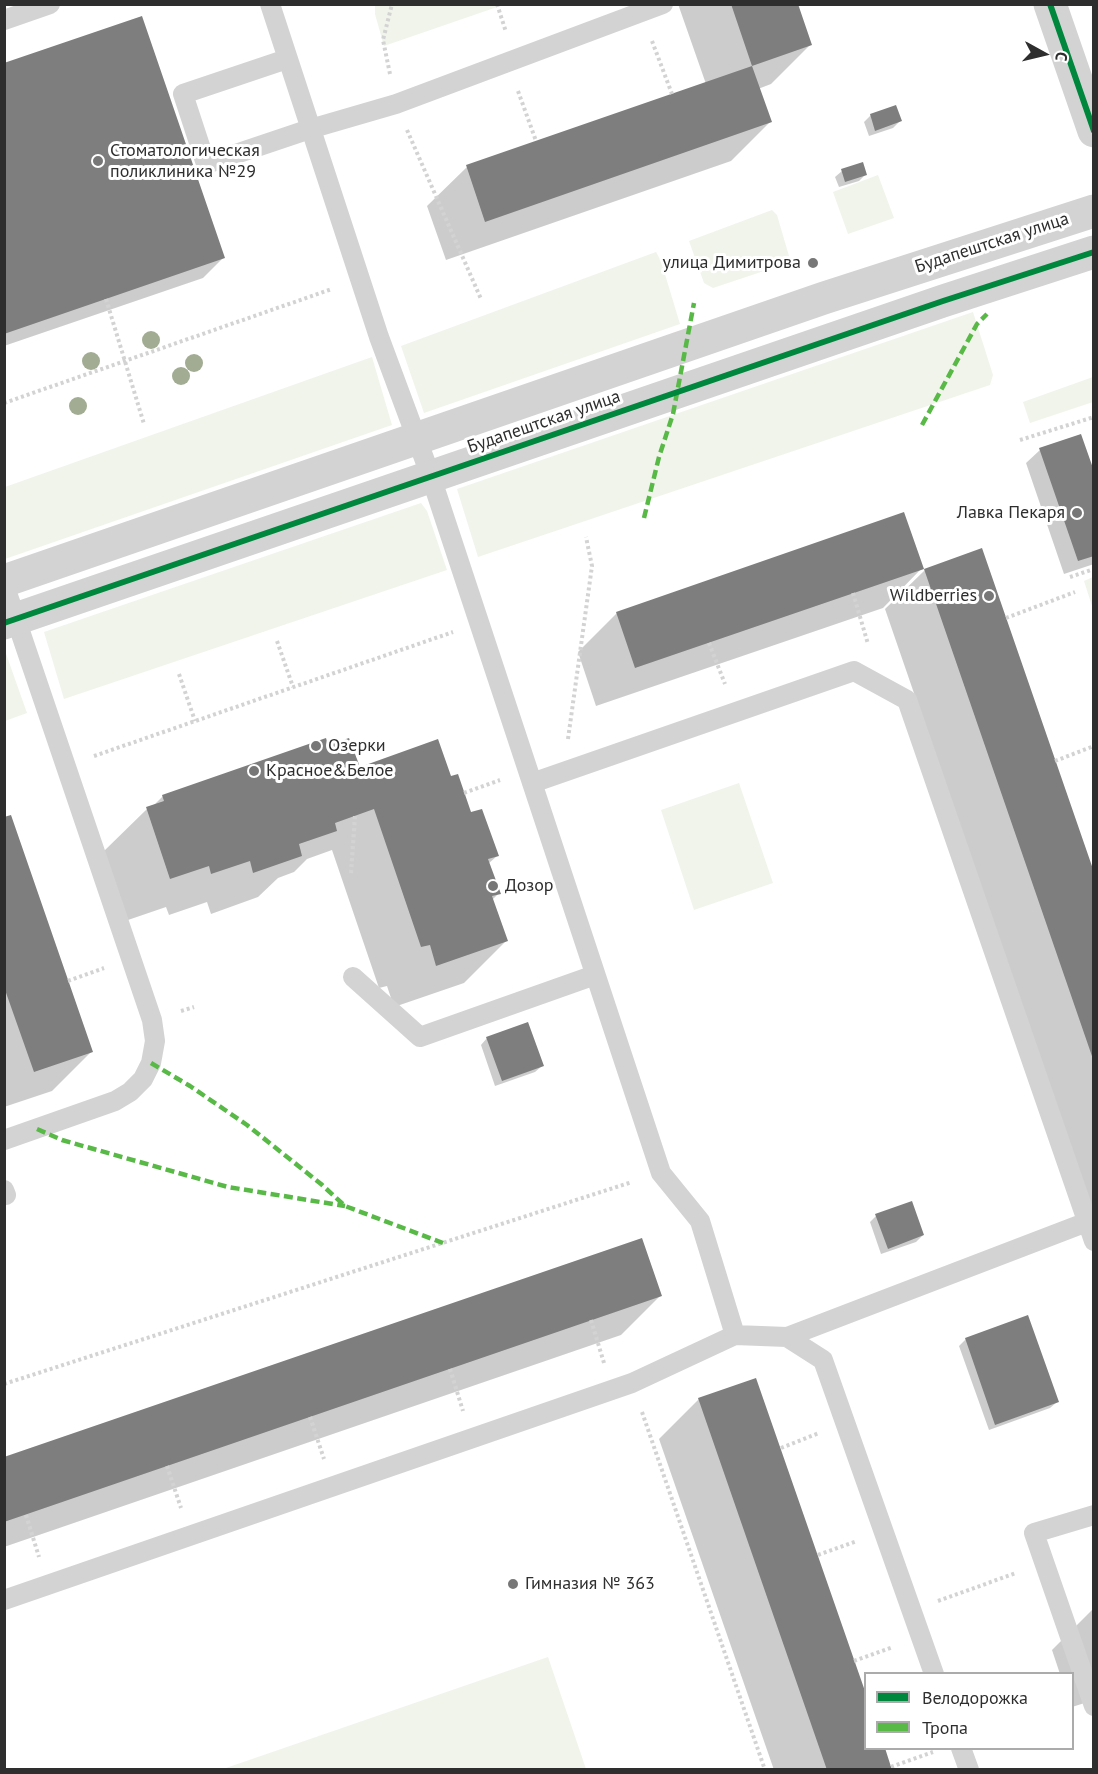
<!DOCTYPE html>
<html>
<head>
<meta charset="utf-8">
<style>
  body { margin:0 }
  #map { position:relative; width:1098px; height:1774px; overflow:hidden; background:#fff; font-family:"PT Sans",sans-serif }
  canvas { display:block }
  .frame { position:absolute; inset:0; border:6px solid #2e2e2e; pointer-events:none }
  .legend { position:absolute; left:864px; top:1672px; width:210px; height:78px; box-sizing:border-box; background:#fff; border:2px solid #ababab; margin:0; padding:8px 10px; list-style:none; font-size:18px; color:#2e2e2e }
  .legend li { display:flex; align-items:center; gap:12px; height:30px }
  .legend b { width:30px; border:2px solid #ababab }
  .north { position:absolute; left:1014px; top:24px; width:60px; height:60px; -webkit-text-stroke:4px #fff; paint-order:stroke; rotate:98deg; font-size:16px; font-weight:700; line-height:24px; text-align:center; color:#2e2e2e }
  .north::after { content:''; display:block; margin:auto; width:21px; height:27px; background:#2e2e2e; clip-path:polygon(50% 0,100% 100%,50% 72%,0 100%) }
</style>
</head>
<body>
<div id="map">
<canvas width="1098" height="1774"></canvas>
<div class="frame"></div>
<ul class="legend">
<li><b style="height:8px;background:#00873e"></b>Велодорожка</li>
<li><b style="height:8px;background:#58b947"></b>Тропа</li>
</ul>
<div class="north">С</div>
</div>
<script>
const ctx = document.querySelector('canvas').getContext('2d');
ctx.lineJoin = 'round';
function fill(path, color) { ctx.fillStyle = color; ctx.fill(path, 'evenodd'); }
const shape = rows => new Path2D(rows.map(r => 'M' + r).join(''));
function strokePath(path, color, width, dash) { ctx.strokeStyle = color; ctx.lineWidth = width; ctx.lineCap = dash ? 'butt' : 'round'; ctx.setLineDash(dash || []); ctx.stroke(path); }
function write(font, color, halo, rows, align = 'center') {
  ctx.font = font + ' "PT Sans",sans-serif'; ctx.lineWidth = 6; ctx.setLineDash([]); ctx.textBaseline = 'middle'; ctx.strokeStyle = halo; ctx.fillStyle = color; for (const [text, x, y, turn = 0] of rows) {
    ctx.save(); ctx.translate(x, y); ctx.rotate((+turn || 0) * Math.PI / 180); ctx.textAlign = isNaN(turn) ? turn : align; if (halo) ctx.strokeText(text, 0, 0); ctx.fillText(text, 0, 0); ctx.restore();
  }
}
fill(shape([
  [375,5,375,4,503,5,384,46,375,14],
  [878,175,894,218,848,234,833,192],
  [772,210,777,215,789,256,788,263,713,288,704,283,689,241],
  [656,252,661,261,680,324,424,413,401,346],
  [973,312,993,375,990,385,478,557,457,489],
  [372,357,392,425,5,559,5,487],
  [1093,377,1093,402,1030,423,1023,402],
  [421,503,427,511,447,570,64,699,44,632],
  [1093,577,1094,577,1093,609,1084,581],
  [4,648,27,713,5,721,4,721],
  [739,783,773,883,694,910,661,810],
  [548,1657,586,1769,226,1769,226,1768]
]), '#f1f4eb');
fill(shape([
  [678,4,796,4,810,45,771,84,758,89,770,122,731,161,446,260,427,206,467,167,706,84],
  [4,65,223,258,203,278,4,346],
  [871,115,900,121,893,128,869,136,864,122],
  [842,171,866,174,859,181,839,187,835,177],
  [1040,450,1094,475,1094,564,1064,574,1026,463],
  [922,568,883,608,596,706,578,652,617,613],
  [925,570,1094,877,1094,1216,885,609],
  [328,747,359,769,450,778,497,856,488,864,499,893,492,900,506,941,464,983,394,1007,387,986,379,988,332,850,307,859,294,872,278,878,258,897,211,914,207,902,169,915,166,907,128,920,104,851,147,809,152,807,163,796],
  [4,819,91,1052,52,1091,4,1107],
  [487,1038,542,1066,535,1072,495,1086,481,1045],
  [876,1216,923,1235,916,1242,881,1254,870,1222],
  [661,1295,621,1335,4,1547,4,1459],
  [966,1339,1057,1402,1050,1408,989,1430,959,1346],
  [699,1399,866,1748,890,1770,774,1770,659,1439],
  [1094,1608,1094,1700,1072,1707,1072,1674,1060,1674,1052,1650]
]), '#0003');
fill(shape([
  [731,4,798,4,812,45,752,66],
  [142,16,225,258,4,334,4,63],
  [752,66,772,122,485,222,466,165],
  [896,105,902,121,875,131,870,114],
  [863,162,867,175,845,182,841,169],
  [1081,434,1094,471,1094,556,1078,561,1039,448],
  [904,512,924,569,635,668,616,612],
  [982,548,1094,872,1094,1062,924,569],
  [326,738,328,745,349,738,360,767,438,739,451,776,458,774,471,812,482,809,499,856,488,859,501,894,492,896,508,941,436,966,430,945,421,947,374,809,335,823,337,831,299,844,302,856,253,873,250,861,211,874,209,866,170,879,146,807,164,801,162,795],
  [11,815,93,1052,34,1072,4,987,4,817],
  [528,1022,544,1066,502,1081,486,1037],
  [912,1201,924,1235,888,1249,875,1214],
  [642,1238,662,1296,4,1522,4,1457],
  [1028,1315,1059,1402,995,1425,965,1338],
  [756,1378,866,1694,866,1748,885,1748,892,1770,827,1770,698,1398]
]), '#7e7e7e');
strokePath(shape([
  [497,4,506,32],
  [652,41,672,94],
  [390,74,383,40,392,4],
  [518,91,536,141],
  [407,130,481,299],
  [106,299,144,424],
  [4,403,332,289],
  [1020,440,1094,417],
  [1070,577,1094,569],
  [853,593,868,644],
  [1006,618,1075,592],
  [277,641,293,687],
  [709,643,725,684],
  [179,674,195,721],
  [568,739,592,566,586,537],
  [94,756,453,632],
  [1055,761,1094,746],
  [464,793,500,780],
  [351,873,355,816],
  [68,981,104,968],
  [181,1011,194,1007],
  [591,1320,604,1363],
  [450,1369,463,1411],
  [4,1384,632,1182],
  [642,1412,765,1770],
  [310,1417,324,1459],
  [781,1448,819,1433],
  [167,1466,181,1508],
  [26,1515,39,1557],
  [818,1555,857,1541],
  [938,1601,1016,1573],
  [854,1661,893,1647],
  [891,1767,933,1752]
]), '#d3d3d3', 4, [3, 3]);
strokePath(shape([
  [270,4,379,337,431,477,661,1173,700,1221,735,1335],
  [4,20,50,4],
  [287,59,183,94,206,164,310,129,396,104,663,4],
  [4,584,152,1020,155,1041,151,1063,143,1079,130,1092,115,1101,4,1140],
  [532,783,854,671,907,700,1094,1241],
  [353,977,420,1037,595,975],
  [4,1190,6,1195],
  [787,1337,823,1360,934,1674],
  [1094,1515,1034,1533,1094,1706],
  [4,1600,632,1383,735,1335,787,1337,1087,1222],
  [961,1748,969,1770]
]), '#d3d3d3', 20);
strokePath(shape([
  [1050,4,1094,131],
  [4,581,824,298,1094,211],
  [4,623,943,301,1094,252]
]), '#d3d3d3', 33);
strokePath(shape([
  [922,425,977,324,987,314],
  [644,518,659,457,673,414,694,303],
  [151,1063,190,1086,247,1125,321,1184,345,1206,443,1243],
  [37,1129,62,1140,228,1187,345,1206]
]), '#58b947', 4.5, [9, 4.5]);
strokePath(shape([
  [1050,4,1094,131],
  [4,623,943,301,1094,252]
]), '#00873e', 6);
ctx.fillStyle = '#a2ac93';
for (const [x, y] of [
  [151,340],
  [91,361],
  [194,363],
  [181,376],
  [78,406]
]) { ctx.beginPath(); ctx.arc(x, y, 9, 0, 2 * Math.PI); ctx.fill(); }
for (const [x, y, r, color] of [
  [98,161,6,"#777"],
  [813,263,6,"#777"],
  [1077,513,6,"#777"],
  [989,596,6,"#777"],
  [316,746,6,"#777"],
  [254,771,6,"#777"],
  [493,886,6,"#777"],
  [513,1584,6,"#777"]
]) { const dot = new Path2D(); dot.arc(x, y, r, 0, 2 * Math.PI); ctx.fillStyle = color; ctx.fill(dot); strokePath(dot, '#fff', 2); }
write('18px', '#2e2e2e', '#fff', [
  ["Стоматологическая",110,151],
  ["поликлиника №29",110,172],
  ["улица Димитрова",801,263,"right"],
  ["Лавка Пекаря",1065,513,"right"],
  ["Wildberries",977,596,"right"],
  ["Озерки",328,746],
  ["Красное&Белое",266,771],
  ["Дозор",505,886],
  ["Гимназия № 363",525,1584]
], 'left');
write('18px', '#2e2e2e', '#fff', [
  ["Будапештская улица",992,243,-18],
  ["Будапештская улица",544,422,-19]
]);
</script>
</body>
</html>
